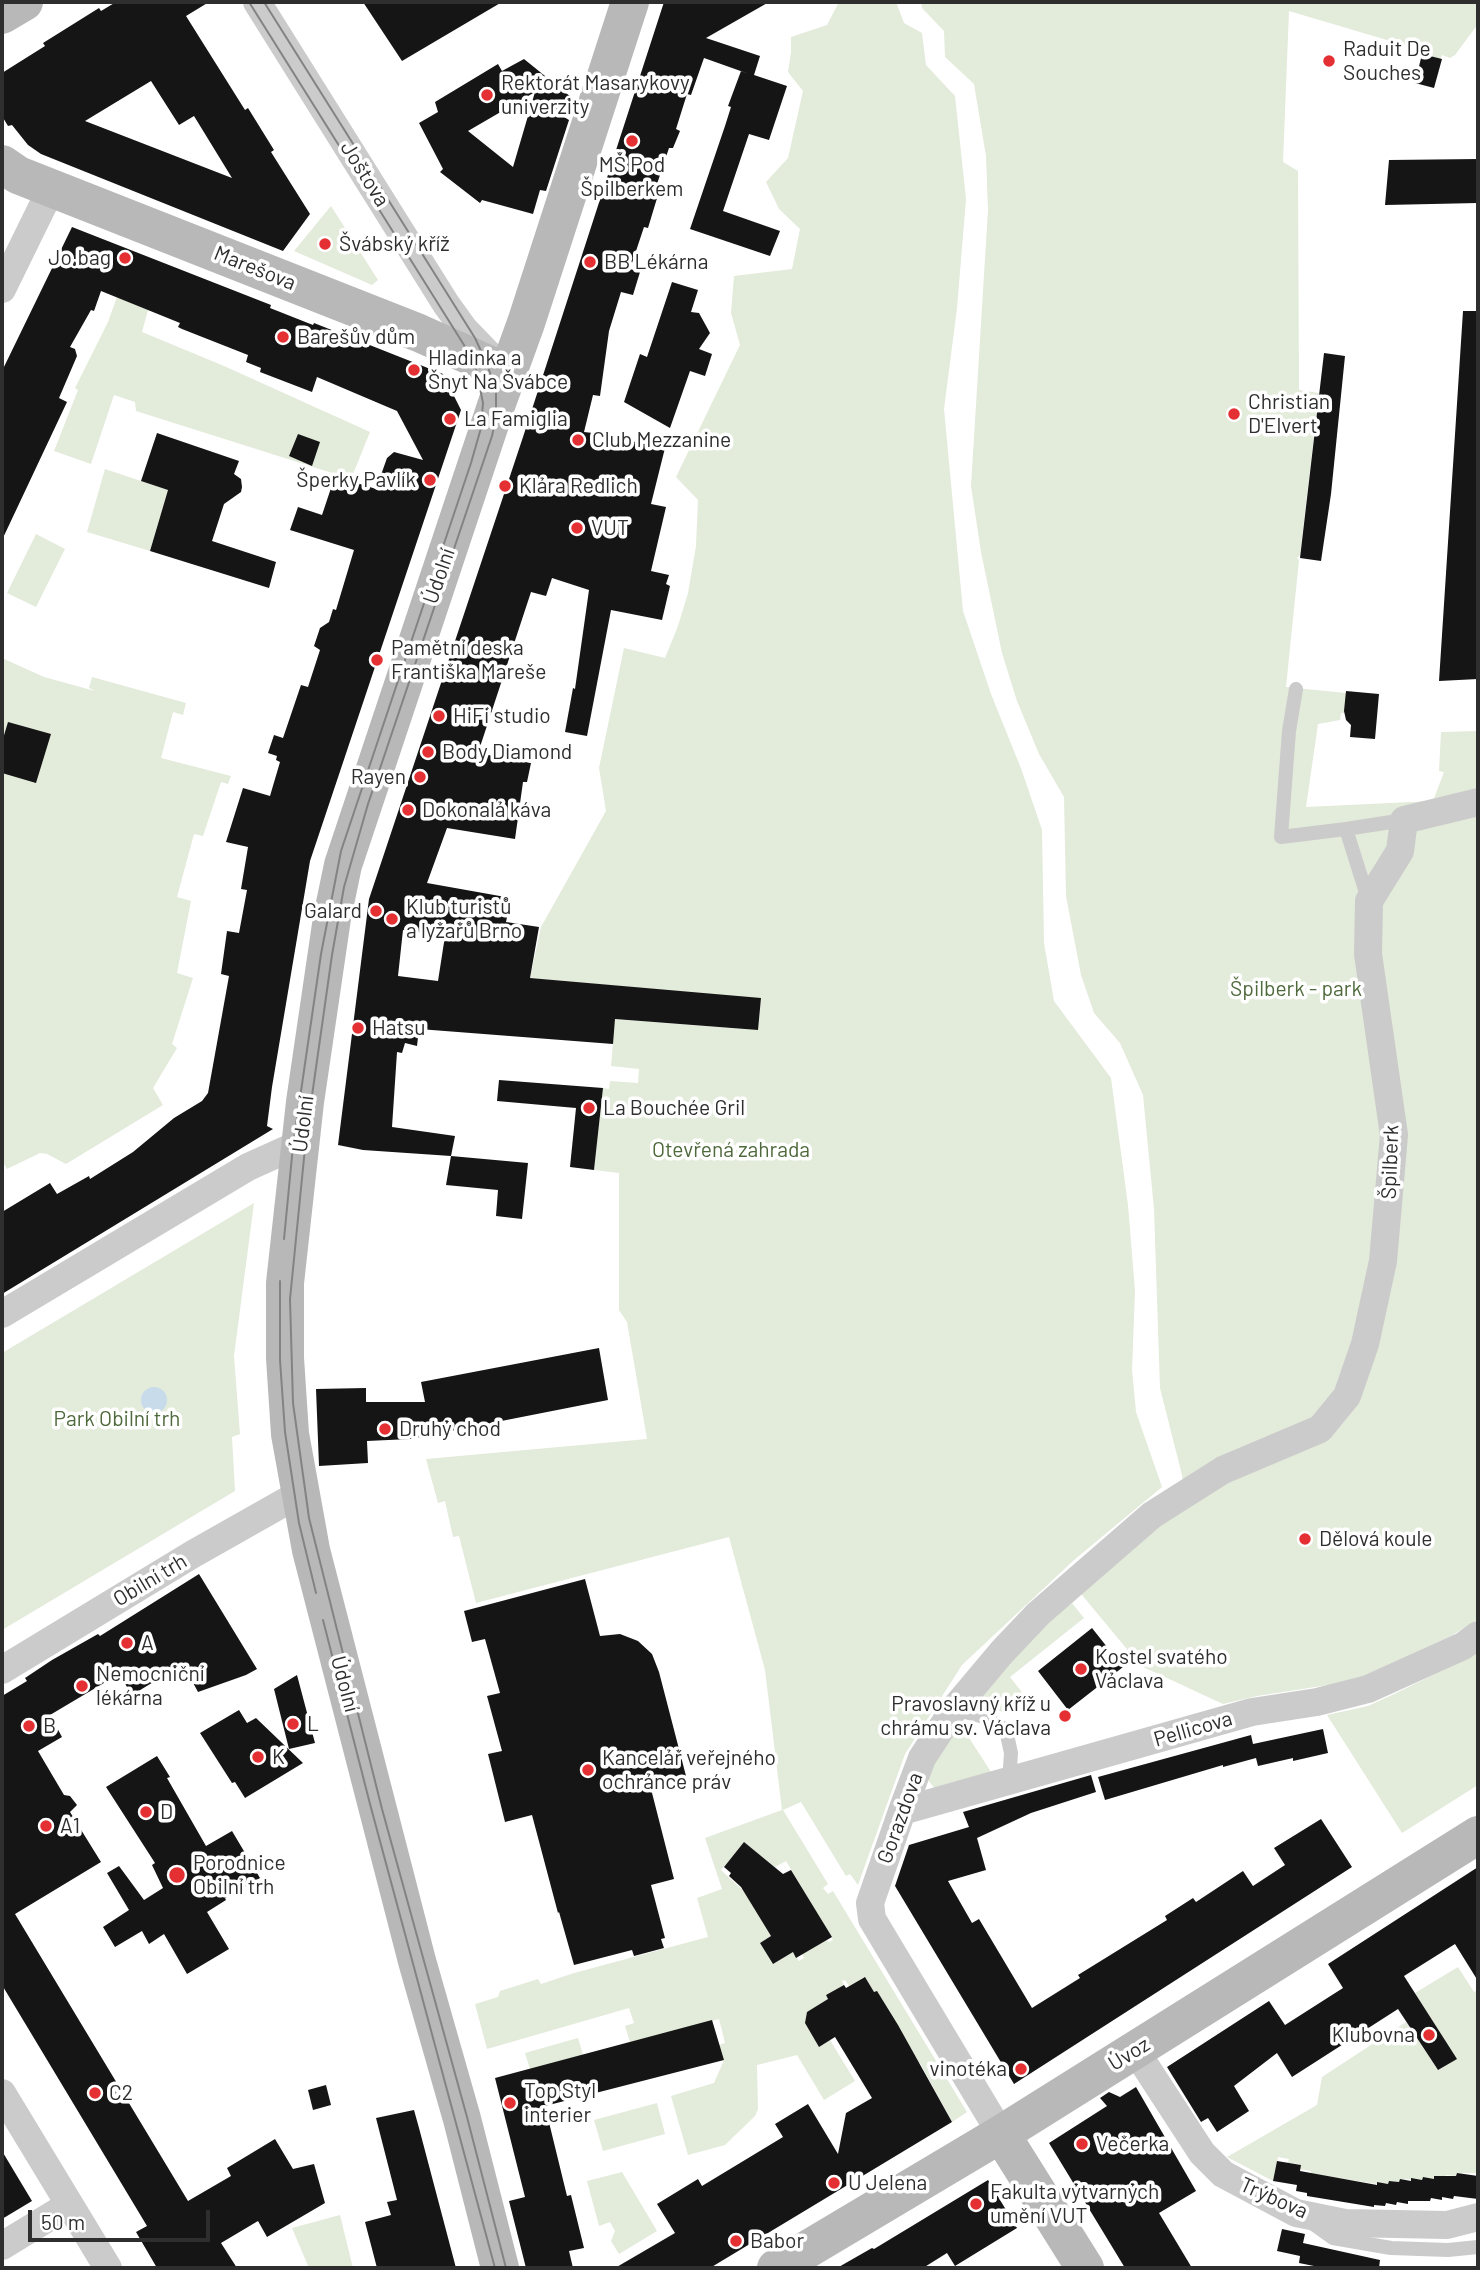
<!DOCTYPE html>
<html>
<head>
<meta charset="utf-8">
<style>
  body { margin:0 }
  #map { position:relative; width:1480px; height:2270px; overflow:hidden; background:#fff; font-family:Barlow,sans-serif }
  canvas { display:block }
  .frame { position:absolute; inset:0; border:4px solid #2e2e2e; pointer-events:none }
  .scale { position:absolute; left:28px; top:2210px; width:182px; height:32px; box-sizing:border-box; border:4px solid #2e2e2e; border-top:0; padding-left:9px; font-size:21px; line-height:24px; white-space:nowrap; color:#2e2e2e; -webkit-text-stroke:5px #fff; paint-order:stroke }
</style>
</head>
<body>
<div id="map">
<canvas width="1480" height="2270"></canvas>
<div class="frame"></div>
<div class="scale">50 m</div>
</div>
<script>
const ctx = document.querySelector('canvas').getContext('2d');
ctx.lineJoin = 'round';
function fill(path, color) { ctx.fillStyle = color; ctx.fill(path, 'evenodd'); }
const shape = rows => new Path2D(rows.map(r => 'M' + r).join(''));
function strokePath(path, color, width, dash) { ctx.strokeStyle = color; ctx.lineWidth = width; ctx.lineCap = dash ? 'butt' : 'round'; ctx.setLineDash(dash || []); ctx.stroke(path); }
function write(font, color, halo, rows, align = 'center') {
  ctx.font = font + ' Barlow,sans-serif'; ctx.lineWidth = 7; ctx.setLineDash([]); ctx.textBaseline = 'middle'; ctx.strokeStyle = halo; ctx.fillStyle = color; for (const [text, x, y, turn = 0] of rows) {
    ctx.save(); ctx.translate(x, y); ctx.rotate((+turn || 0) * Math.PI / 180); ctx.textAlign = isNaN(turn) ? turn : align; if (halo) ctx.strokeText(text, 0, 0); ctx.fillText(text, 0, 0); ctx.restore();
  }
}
fill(shape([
  [839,2,896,2,904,23,922,33,926,65,955,96,966,199,957,308,944,409,963,611,991,694,1022,771,1042,830,1044,943,1054,1001,1111,1078,1128,1205,1135,1291,1132,1370,1136,1412,1162,1487,1074,1560,962,1665,905,1754,858,1885,850,1874,846,1876,801,1802,783,1810,828,1884,823,1888,828,1894,833,1891,967,2112,952,2122,920,2063,917,2064,864,1977,849,1986,845,1980,842,1981,844,1985,826,1995,828,1999,808,2012,805,2023,819,2046,830,2040,855,2081,824,2100,797,2055,757,2065,758,2109,755,2116,725,2145,688,2155,671,2096,714,2083,724,2060,719,2045,725,2043,719,2019,630,2042,625,2026,634,2023,629,2008,487,2049,475,2004,498,1997,500,1991,538,1979,541,1984,574,1973,708,1937,697,1898,722,1889,705,1838,782,1810,765,1670,729,1537,476,1603,459,1536,453,1537,445,1501,438,1503,426,1459,647,1439,627,1322,619,1310,619,1173,594,1170,603,1088,609,1089,610,1081,638,1083,639,1069,611,1066,615,1019,758,1030,761,999,530,978,541,927,606,811,599,768,624,648,665,658,678,626,688,593,696,546,698,500,676,477,740,345,731,313,734,276,792,269,800,229,779,209,766,182,788,158,803,91,788,72,791,52,791,37,827,25],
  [744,1843,775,1867,786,1861,833,1940,829,1942,827,1940,802,1954,804,1958,799,1961,793,1952,773,1964,760,1943,771,1936,752,1904,749,1896,721,1870],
  [921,2,1478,2,1478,24,1455,55,1450,58,1442,55,1440,59,1423,54,1424,51,1289,11,1283,162,1298,171,1299,390,1319,393,1300,555,1297,558,1299,560,1286,687,1346,693,1346,713,1341,713,1340,720,1318,724,1306,807,1433,801,1444,772,1439,771,1441,732,1478,731,1478,1619,1451,1636,1362,1677,1335,1684,1257,1696,1223,1704,1141,1666,1082,1595,1083,1590,1185,1505,1182,1475,1160,1388,1154,1209,1143,1095,1120,1043,1094,1013,1081,975,1066,896,1064,797,1039,754,1017,701,1002,653,981,552,971,486,988,210,986,156,974,84,945,57,944,31,922,8],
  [331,206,378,280,372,285,294,251],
  [117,297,148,310,142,332,224,366,370,432,351,479,136,411,135,402,114,395,91,464,54,451,78,390,75,388,108,322],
  [105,469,168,490,150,551,87,532],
  [36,534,65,549,36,607,7,593],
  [2,658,44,677,95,691,89,688,92,677,186,703,183,715,173,712,161,758,231,776,228,784,221,782,203,836,194,834,177,897,191,901,177,973,193,978,172,1044,177,1048,153,1088,163,1105,66,1164,47,1154,40,1153,7,1169,2,1161],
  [254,1203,234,1356,240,1434,232,1437,235,1491,2,1630,2,1353],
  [1072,1603,1084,1618,1010,1677,1028,1700,1011,1714,976,1705,973,1702,1032,1635],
  [1478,1650,1478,1785,1402,1833,1327,1715,1368,1706,1392,1695,1468,1658],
  [957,1728,966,1733,991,1772,935,1789,928,1780,928,1773],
  [1458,1967,1474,1992,1478,1989,1478,2173,1457,2173,1456,2176,1446,2175,1445,2178,1435,2176,1434,2179,1423,2177,1422,2180,1400,2179,1399,2182,1389,2181,1388,2184,1377,2182,1377,2184,1311,2174,1311,2171,1300,2169,1300,2164,1288,2163,1289,2159,1278,2157,1273,2181,1227,2157,1317,2105,1322,2077,1406,2022,1438,2070,1456,2059,1415,1993],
  [578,2038,583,2055,530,2069,525,2053],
  [657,2103,665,2134,603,2151,594,2120],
  [622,2172,657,2231,619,2254,611,2241,615,2231,610,2222,599,2226,587,2181],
  [340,2215,353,2268,309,2268,292,2228]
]), '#e3ebdb');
fill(shape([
  '141 1400a13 13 0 1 1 26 0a13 13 0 1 1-26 0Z'
]), '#c7dbeb');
fill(shape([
  [116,2,209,2,186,16,245,110,248,108,274,150,271,152,310,214,283,251,41,154,28,145,12,125,8,126,2,116,2,73,45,46,43,43,99,8,101,11],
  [151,81,179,125,194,116,232,178,85,121],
  [363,2,502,2,402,61],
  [664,2,769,2,706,38,760,56,754,75,787,86,769,140,749,134,723,211,780,231,770,256,690,229,725,126,731,107,728,106,741,71,749,74,704,58,691,95,687,94,676,129,680,131,673,148,669,148,657,184,661,185,648,228,644,227,630,269,640,272,633,295,621,292,609,331,600,396,593,395,584,432,593,433,591,445,609,449,612,437,665,448,651,504,666,507,651,571,669,575,666,584,670,586,662,620,611,610,587,736,565,732,573,688,575,689,589,590,552,578,546,596,531,592,478,753,531,763,527,782,523,782,515,839,447,828,427,883,511,898,506,922,539,927,530,978,761,998,758,1030,615,1019,613,1044,419,1029,417,1046,405,1043,402,1053,397,1052,392,1127,455,1136,451,1156,363,1150,338,1145,369,899,523,437],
  [403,930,445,936,438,981,398,976],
  [1422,54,1442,59,1434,88,1415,83],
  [524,59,571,97,564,117,569,120,546,191,540,190,533,214,482,200,480,203,440,172,443,169,419,123,438,112,435,102,498,64,502,71],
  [535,92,513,167,468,131],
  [1478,159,1478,203,1385,205,1389,160],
  [72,227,271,305,270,308,313,325,314,323,443,374,461,410,310,861,272,1087,267,1126,273,1129,2,1294,2,1212,50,1183,57,1194,89,1176,90,1179,133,1152,174,1118,202,1101,208,1093,229,976,221,974,227,931,239,933,247,890,241,889,248,847,226,842,243,788,270,796,280,762,276,760,277,756,268,753,274,735,283,738,301,685,308,687,320,650,314,646,320,628,329,622,333,609,336,610,354,550,290,530,298,507,322,515,335,476,376,489,387,458,394,452,423,460,397,411,317,377,312,392,260,372,261,368,246,362,248,355,182,329,178,327,180,323,101,291,94,311,91,310,70,347,75,349,77,356,59,398,67,402,2,540,2,371],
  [672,282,698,290,691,312,699,313,710,333,699,349,712,354,705,376,690,371,670,428,624,402,640,354,647,357],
  [1463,311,1478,311,1478,679,1439,681],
  [1324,353,1345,356,1331,494,1321,561,1300,558],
  [157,433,239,461,234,474,241,479,242,487,241,492,224,504,212,541,276,562,269,588,150,551,168,490,141,481],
  [298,434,320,442,312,466,289,456],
  [1346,691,1379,694,1375,739,1350,737,1351,725,1346,720,1344,711],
  [8,722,51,734,36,783,2,773,2,742],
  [499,1080,603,1088,594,1170,570,1167,576,1108,497,1101],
  [451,1156,528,1163,522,1219,496,1216,498,1190,446,1185],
  [599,1348,608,1400,410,1439,367,1441,368,1463,319,1466,316,1389,366,1388,366,1402,425,1402,421,1382],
  [199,1574,257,1669,246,1675,198,1692,183,1664,132,1695,119,1674,50,1715,62,1737,38,1751,64,1795,70,1796,77,1805,70,1812,101,1862,15,1914,188,2201,231,2176,227,2168,275,2139,293,2169,314,2164,325,2203,267,2237,258,2221,221,2243,237,2268,157,2268,136,2232,147,2226,2,1985,2,1696,27,1681,25,1678,52,1660,98,1634,100,1636],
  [585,1579,600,1636,620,1634,638,1641,652,1654,659,1672,686,1776,650,1785,674,1879,651,1885,665,1938,661,1939,664,1948,634,1956,632,1950,574,1965,559,1912,558,1913,532,1815,505,1822,488,1754,502,1751,487,1696,500,1693,485,1639,472,1642,464,1611],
  [1092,1628,1123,1667,1068,1710,1038,1671],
  [297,1675,315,1743,289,1749,274,1689],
  [239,1710,247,1723,256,1718,303,1763,245,1798,235,1782,232,1783,200,1733],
  [1323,1729,1328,1753,1293,1761,1293,1758,1258,1766,1256,1758,1223,1767,1223,1765,1105,1800,1098,1777,1251,1735,1253,1744],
  [157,1756,170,1777,167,1778,206,1846,232,1831,260,1878,225,1898,226,1900,207,1912,229,1949,187,1974,164,1934,149,1944,142,1931,115,1947,103,1927,129,1910,107,1873,119,1866,144,1900,163,1888,152,1865,155,1863,106,1787],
  [1091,1775,1096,1792,1031,1813,977,1838,986,1870,948,1881,972,1923,979,1919,1032,2008,1080,1978,1078,1975,1167,1920,1165,1916,1193,1898,1196,1902,1243,1871,1253,1886,1285,1865,1274,1848,1321,1819,1352,1867,1014,2084,895,1886,909,1845,969,1827,963,1812],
  [744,1842,783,1874,791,1870,832,1937,796,1958,793,1952,773,1964,760,1943,771,1936,741,1887,729,1876,731,1873,724,1867],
  [1478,1867,1478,1981,1455,1944,1404,1976,1457,2059,1438,2070,1398,2009,1292,2077,1277,2053,1234,2086,1249,2111,1217,2132,1208,2118,1201,2122,1167,2067,1269,2001,1285,2025,1343,1988,1328,1964],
  [865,1977,874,1992,877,1991,898,2025,952,2122,710,2268,615,2268,675,2233,657,2204,698,2179,702,2186,783,2137,775,2124,808,2104,838,2154,846,2113,872,2098,835,2037,819,2047,805,2023,807,2012,828,1999,826,1995,844,1985,846,1988],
  [712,2020,724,2060,545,2106,567,2196,571,2195,584,2248,569,2251,573,2268,526,2268,509,2201,525,2197,495,2078],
  [326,2085,331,2105,313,2110,308,2090],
  [1136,2087,1196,2191,1159,2213,1192,2268,1125,2268,1049,2143,1107,2106,1100,2098,1109,2092,1120,2097],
  [414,2110,419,2128,456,2268,377,2268,365,2222,391,2215,387,2202,397,2200,376,2118],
  [2,2151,32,2201,2,2219],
  [1277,2161,1301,2165,1300,2171,1377,2185,1377,2182,1388,2184,1389,2181,1399,2182,1400,2179,1411,2181,1411,2178,1422,2180,1423,2177,1434,2179,1434,2176,1456,2176,1457,2173,1478,2176,1478,2199,1454,2196,1453,2199,1442,2197,1442,2200,1431,2198,1430,2201,1408,2201,1408,2204,1397,2202,1396,2205,1386,2203,1385,2206,1374,2205,1374,2207,1307,2196,1307,2193,1296,2191,1297,2185,1273,2181],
  [988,2180,1017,2228,955,2266,947,2253,923,2268,837,2268,872,2248,874,2249],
  [1282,2229,1305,2234,1303,2243,1380,2260,1379,2268,1324,2268,1299,2263,1300,2256,1277,2251]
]), '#151515');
strokePath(shape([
  [1296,689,1289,731,1281,837,1346,829,1368,899],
  [1346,829,1404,820],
  [954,1709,984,1717,1006,1730,1011,1753,1009,1782],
  [1312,2223,1333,2238,1391,2248,1448,2250,1478,2247]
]), '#cbcbcb', 14);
strokePath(shape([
  [257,2,446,304,464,329,493,359],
  [2,289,52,187],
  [2,1314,248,1167,299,1144],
  [2,1670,193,1554,299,1494],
  [902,1811,1252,1712,1317,1702,1368,1689,1463,1646,1478,1635],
  [1135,2050,1202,2153,1223,2174,1296,2213,1345,2223,1447,2225,1478,2217],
  [2,2093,108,2268],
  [1001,2134,872,1919,870,1903,902,1811,922,1758,954,1709,1002,1652,1038,1614,1152,1515,1223,1470,1320,1429,1347,1396,1365,1344,1383,1261,1394,1135,1368,954,1369,901,1400,851,1404,820,1478,802],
  [2,2246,69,2205]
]), '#cbcbcb', 28);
strokePath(shape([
  [2,15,24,2],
  [2,164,18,175,419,333,508,373],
  [1001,2134,1085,2268],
  [500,2268,462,2119,417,1961,311,1550,290,1434,285,1358,285,1283,305,1102,332,918,343,865,497,403,526,323,630,2],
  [776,2268,1001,2134,1478,1835]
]), '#b8b8b8', 38);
strokePath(shape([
  [249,2,464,345,476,369,483,403,481,428,471,463,341,851,321,954,293,1146,284,1239],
  [264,2,475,338,487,364,496,391,496,418,492,436,368,804,344,887,332,955,306,1138,290,1299,293,1403,309,1518,382,1809,467,2117,506,2268],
  [280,1281,280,1360,285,1432,299,1523,316,1593],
  [323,1620,370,1804,495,2268]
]), '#838383', 2);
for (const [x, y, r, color] of [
  [1329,61,7,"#e43033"],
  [487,95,7,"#e43033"],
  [632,141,7,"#e43033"],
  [325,244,7,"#e43033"],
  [125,258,7,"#e43033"],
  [590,262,7,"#e43033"],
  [283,337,7,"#e43033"],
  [414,370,7,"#e43033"],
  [1234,414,7,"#e43033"],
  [450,419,7,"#e43033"],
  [578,440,7,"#e43033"],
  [430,480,7,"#e43033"],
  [505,486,7,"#e43033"],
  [577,528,7,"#e43033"],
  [377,660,7,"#e43033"],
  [439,716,7,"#e43033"],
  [428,752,7,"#e43033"],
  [420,777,7,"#e43033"],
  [408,810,7,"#e43033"],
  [376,911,7,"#e43033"],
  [392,919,7,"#e43033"],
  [358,1028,7,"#e43033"],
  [589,1108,7,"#e43033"],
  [385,1429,7,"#e43033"],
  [1305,1539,7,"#e43033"],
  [127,1643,7,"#e43033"],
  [1081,1669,7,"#e43033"],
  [82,1686,7,"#e43033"],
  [1065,1716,7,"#e43033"],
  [293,1724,7,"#e43033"],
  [29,1726,7,"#e43033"],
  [258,1757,7,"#e43033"],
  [588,1770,7,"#e43033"],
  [146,1812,7,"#e43033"],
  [46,1826,7,"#e43033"],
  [177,1875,9,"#e43033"],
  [1429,2035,7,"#e43033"],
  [1021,2069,7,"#e43033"],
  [95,2093,7,"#e43033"],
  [510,2103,7,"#e43033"],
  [1082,2144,7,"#e43033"],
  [834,2183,7,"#e43033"],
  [976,2204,7,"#e43033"],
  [736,2241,7,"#e43033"]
]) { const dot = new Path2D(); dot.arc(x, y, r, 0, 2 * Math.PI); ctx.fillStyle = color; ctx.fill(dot); strokePath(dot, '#fff', 2.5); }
write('21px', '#2e2e2e', '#fff', [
  ["Raduit De",1343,49],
  ["Souches",1343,73],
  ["Rektorát Masarykovy",501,83],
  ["univerzity",501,107],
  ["MŠ Pod",632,165,"center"],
  ["Špilberkem",632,189,"center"],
  ["Švábský kříž",339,244],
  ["Jo.bag",111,258,"right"],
  ["BB Lékárna",604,262],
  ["Barešův dům",297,337],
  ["Hladinka a",428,358],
  ["Šnyt Na Švábce",428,382],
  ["Christian",1248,402],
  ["D'Elvert",1248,426],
  ["La Famiglia",464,419],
  ["Club Mezzanine",592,440],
  ["Šperky Pavlík",416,480,"right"],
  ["Klára Redlich",519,486],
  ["VUT",591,528],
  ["Pamětní deska",391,648],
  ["Františka Mareše",391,672],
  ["HiFi studio",453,716],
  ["Body Diamond",442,752],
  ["Rayen",406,777,"right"],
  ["Dokonalá káva",422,810],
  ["Klub turistů",406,907],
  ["a lyžařů Brno",406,931],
  ["Galard",362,911,"right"],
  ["Hatsu",372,1028],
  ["La Bouchée Gril",603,1108],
  ["Druhý chod",399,1429],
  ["Dělová koule",1319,1539],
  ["A",141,1643],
  ["Kostel svatého",1095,1657],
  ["Václava",1095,1681],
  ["Nemocniční",96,1674],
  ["lékárna",96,1698],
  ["Pravoslavný kříž u",1051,1704,"right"],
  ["chrámu sv. Václava",1051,1728,"right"],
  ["L",307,1724],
  ["B",43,1726],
  ["K",272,1757],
  ["Kancelář veřejného",602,1758],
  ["ochránce práv",602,1782],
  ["D",160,1812],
  ["A1",60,1826],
  ["Porodnice",193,1863],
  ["Obilní trh",193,1887],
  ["Klubovna",1415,2035,"right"],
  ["vinotéka",1007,2069,"right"],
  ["Top Styl",524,2091],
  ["interier",524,2115],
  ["C2",109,2093],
  ["Večerka",1096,2144],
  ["U Jelena",848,2183],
  ["Fakulta výtvarných",990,2192],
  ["umění VUT",990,2216],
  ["Babor",750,2241]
], 'left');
write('21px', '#2e2e2e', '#fff', [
  ["Joštova",365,174,58],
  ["Marešova",255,268,22],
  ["Údolní",439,576,-71],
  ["Údolní",303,1124,-83],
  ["Špilberk",1390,1162,-88],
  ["Obilní trh",150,1580,-31],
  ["Údolní",345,1684,75],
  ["Pellicova",1193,1729,-16],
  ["Gorazdova",900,1818,-70],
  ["Úvoz",1129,2054,-32],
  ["Trýbova",1274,2198,24]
]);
write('21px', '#4e693b', '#fff', [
  ["Špilberk - park",1296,989],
  ["Otevřená zahrada",731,1150],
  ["Park Obilní trh",117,1419]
]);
</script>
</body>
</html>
